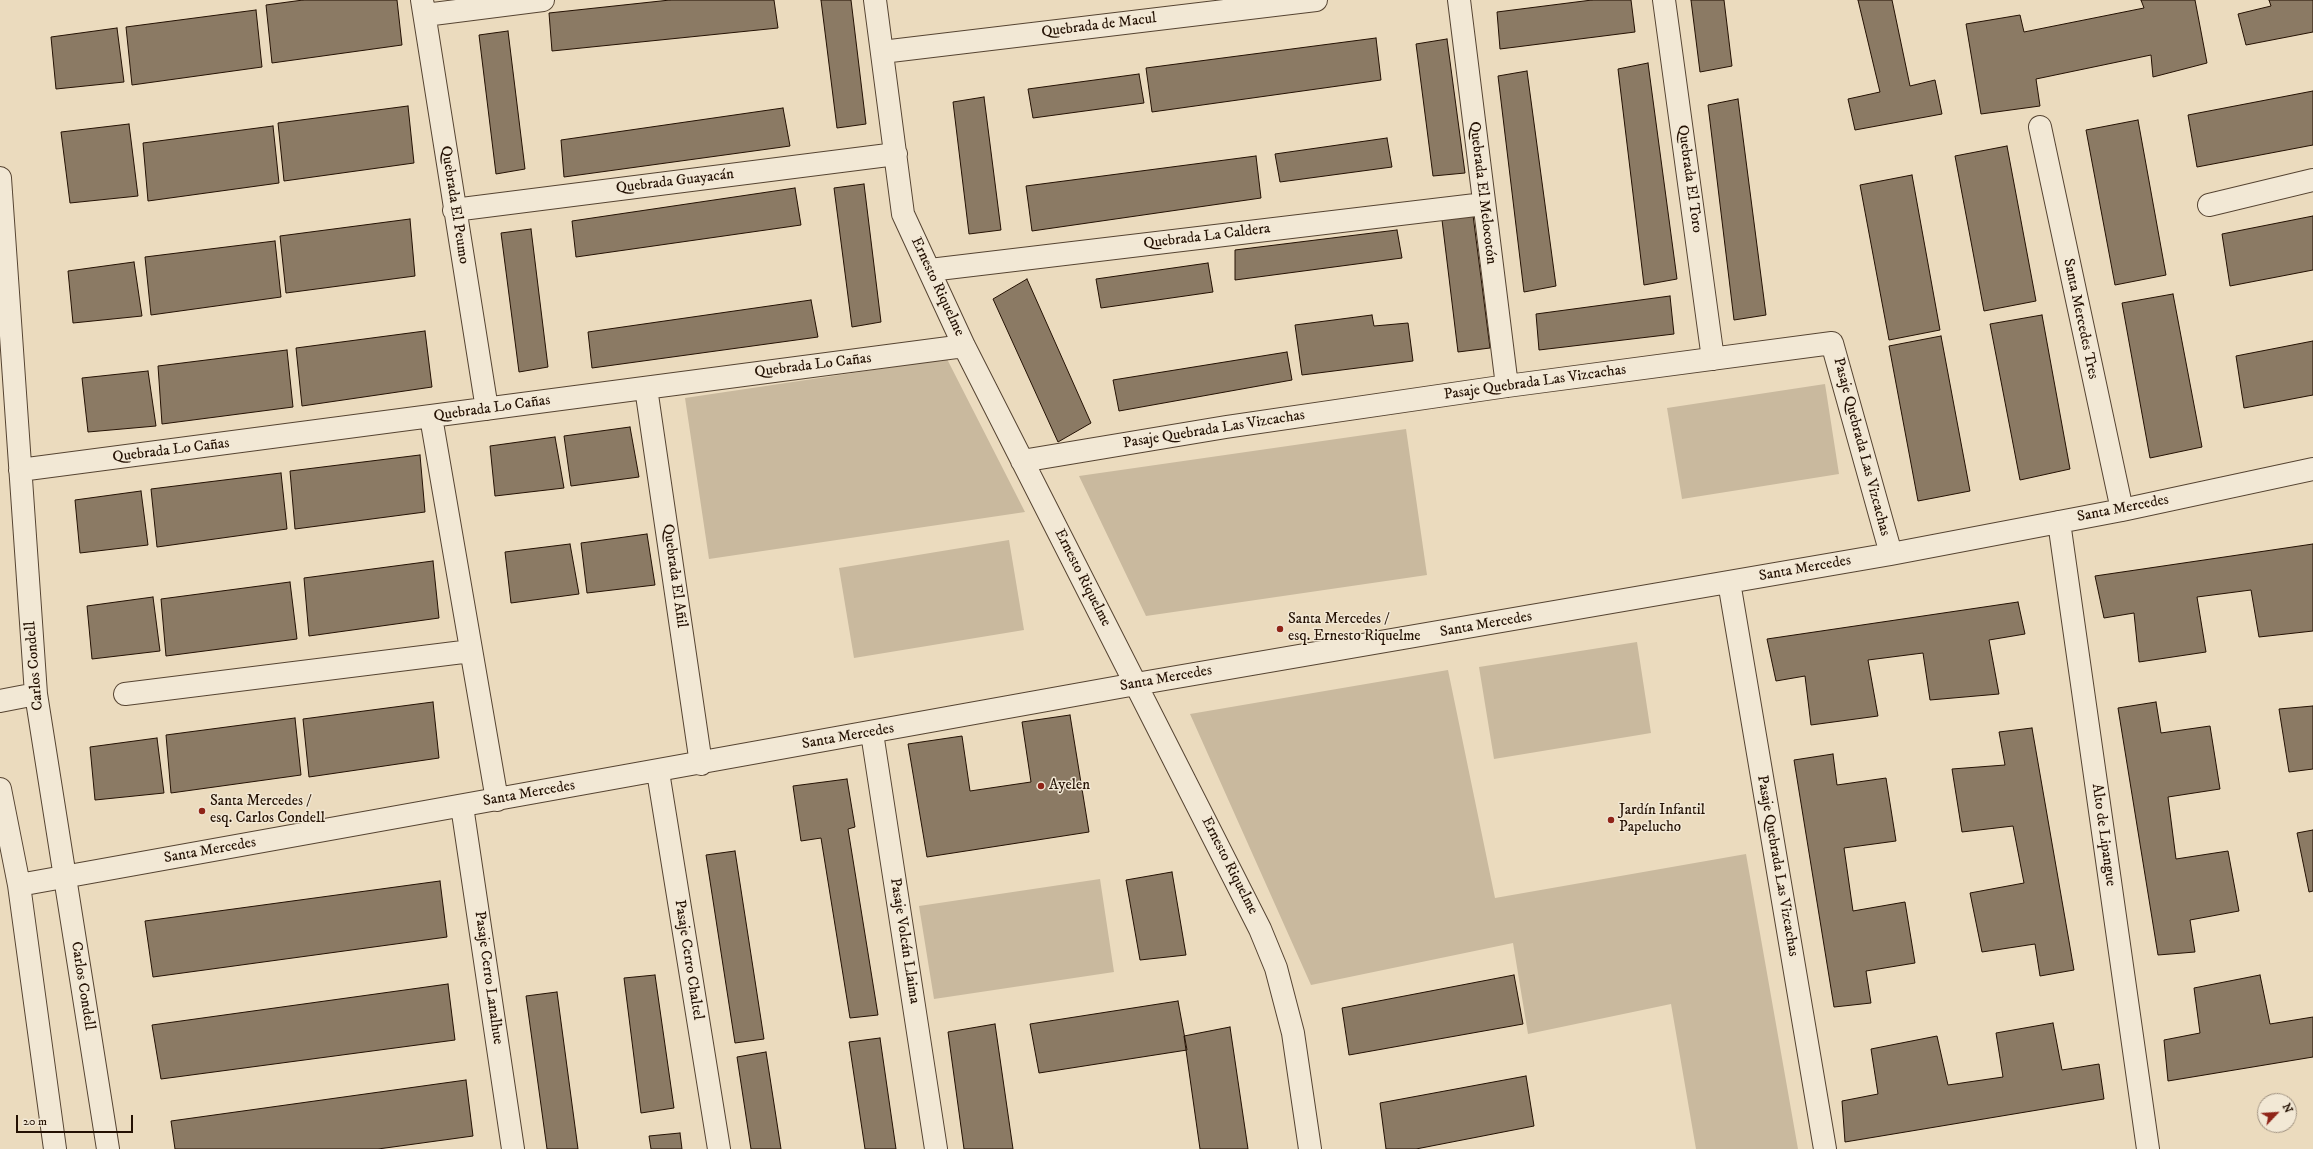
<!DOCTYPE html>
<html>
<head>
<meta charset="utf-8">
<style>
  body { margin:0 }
  #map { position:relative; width:2313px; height:1149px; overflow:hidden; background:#ebdbbe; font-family:"IM FELL DW Pica",serif }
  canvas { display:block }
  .north { position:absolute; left:2257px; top:1093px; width:40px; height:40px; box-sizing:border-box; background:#f2e8d5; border:1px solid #a09281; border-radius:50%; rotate:65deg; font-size:11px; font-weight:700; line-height:16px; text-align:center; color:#241103 }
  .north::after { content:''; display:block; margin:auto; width:14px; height:18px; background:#8f2418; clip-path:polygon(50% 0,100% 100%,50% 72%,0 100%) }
  .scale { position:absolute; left:16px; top:1115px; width:117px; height:18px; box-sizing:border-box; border:2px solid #241103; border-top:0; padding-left:5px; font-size:12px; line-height:14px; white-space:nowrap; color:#241103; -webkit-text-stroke:3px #f2e8d5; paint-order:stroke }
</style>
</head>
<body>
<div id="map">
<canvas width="2313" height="1149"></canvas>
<div class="north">N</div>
<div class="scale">20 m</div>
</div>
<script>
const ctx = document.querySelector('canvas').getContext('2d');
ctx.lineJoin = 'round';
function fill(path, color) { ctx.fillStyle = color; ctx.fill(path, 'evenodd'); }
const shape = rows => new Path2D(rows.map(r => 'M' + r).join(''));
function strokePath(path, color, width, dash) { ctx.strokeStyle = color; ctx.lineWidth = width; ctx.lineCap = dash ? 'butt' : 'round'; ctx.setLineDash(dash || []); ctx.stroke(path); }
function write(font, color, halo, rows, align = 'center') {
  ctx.font = font + ' "IM FELL DW Pica",serif'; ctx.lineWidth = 3; ctx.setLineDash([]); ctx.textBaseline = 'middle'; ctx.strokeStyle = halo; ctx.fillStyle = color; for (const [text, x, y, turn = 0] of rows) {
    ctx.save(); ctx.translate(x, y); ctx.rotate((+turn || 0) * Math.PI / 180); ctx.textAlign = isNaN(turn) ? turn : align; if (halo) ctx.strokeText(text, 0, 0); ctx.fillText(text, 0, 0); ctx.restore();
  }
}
fill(shape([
  [947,359,1025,512,709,559,685,398],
  [1825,384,1839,474,1682,499,1667,408],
  [1406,429,1427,575,1146,616,1079,476],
  [1009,540,1024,630,854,658,839,568],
  [1637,642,1651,733,1494,759,1479,667],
  [1448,670,1495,898,1746,854,1798,1149,1696,1149,1671,1004,1528,1034,1513,943,1311,985,1190,714],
  [1100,879,1114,972,934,999,919,906]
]), '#c9b99e');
const building = shape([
  [303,0,397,0,402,45,272,63,266,5,303,0],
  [670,0,774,0,778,28,552,51,549,13,670,0],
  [821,0,851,0,866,124,837,128,821,0],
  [1592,0,1631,0,1635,32,1500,49,1497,12,1592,0],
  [1691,0,1724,0,1732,66,1700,72,1691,0],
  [1858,0,1892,0,1910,86,1935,80,1942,114,1855,130,1848,99,1880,92,1858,0],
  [2141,0,2195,0,2207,63,2153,77,2151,55,2036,79,2040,106,1981,114,1966,24,2020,15,2024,32,2144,8,2141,0],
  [2269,0,2313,0,2313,32,2246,45,2238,14,2271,6,2269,0],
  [256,10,262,67,132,85,126,27,256,10],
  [117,28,124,82,56,89,51,37,117,28],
  [508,31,525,169,496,174,479,35,508,31],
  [1376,38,1381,80,1152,112,1146,68,1376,38],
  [1447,39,1465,173,1433,176,1416,44,1447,39],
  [1648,63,1677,279,1644,285,1618,69,1648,63],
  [1527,71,1556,286,1524,292,1498,76,1527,71],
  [1139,74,1144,103,1033,118,1028,89,1139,74],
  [2313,91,2313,145,2197,167,2188,115,2313,91],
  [984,97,1001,230,969,234,953,102,984,97],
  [1738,99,1766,315,1734,320,1708,105,1738,99],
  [408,106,414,163,284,181,278,123,408,106],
  [783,108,790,146,564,177,561,140,783,108],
  [2138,120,2166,275,2115,285,2086,130,2138,120],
  [129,124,138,196,70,203,61,132,129,124],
  [273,126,279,183,148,201,143,143,273,126],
  [1387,138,1392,167,1280,182,1275,154,1387,138],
  [2007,146,2036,301,1984,311,1955,156,2007,146],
  [1256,156,1261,198,1032,231,1026,186,1256,156],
  [1912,175,1940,330,1889,340,1860,185,1912,175],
  [864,184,881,322,852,327,834,188,864,184],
  [795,188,801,225,576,257,572,221,795,188],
  [1473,215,1490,348,1458,352,1442,220,1473,215],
  [2313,216,2313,270,2230,286,2222,234,2313,216],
  [410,219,415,276,286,293,280,236,410,219],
  [531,229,548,367,519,372,501,233,531,229],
  [1397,230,1402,258,1235,280,1235,250,1397,230],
  [275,241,281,297,151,315,145,257,275,241],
  [134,262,142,316,73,323,68,271,134,262],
  [1208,263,1213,292,1101,308,1096,279,1208,263],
  [1027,279,1091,423,1058,442,993,299,1027,279],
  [2173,294,2202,447,2150,458,2122,303,2173,294],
  [1670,296,1674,334,1539,350,1536,314,1670,296],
  [811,300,818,337,592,368,588,332,811,300],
  [1372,315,1374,326,1408,323,1413,361,1302,375,1295,325,1372,315],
  [2042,315,2070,469,2020,480,1990,324,2042,315],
  [425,331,432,387,302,406,296,348,425,331],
  [1941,336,1970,491,1918,501,1889,346,1941,336],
  [2313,341,2313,395,2244,408,2236,356,2313,341],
  [287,350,293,407,162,424,158,366,287,350],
  [1287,352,1292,380,1119,411,1113,380,1287,352],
  [148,371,156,426,88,432,82,378,148,371],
  [630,427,639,477,571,486,564,436,630,427],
  [555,437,564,488,495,496,490,446,555,437],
  [420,455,425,512,295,529,290,471,420,455],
  [281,473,287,529,157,547,151,489,281,473],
  [141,491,148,545,80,553,75,500,141,491],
  [647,534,655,585,587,593,581,543,647,534],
  [570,544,579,594,511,603,505,552,570,544],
  [2313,544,2313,631,2259,637,2251,590,2197,597,2206,652,2139,662,2134,613,2104,618,2095,576,2313,544],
  [433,561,439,618,309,636,304,578,433,561],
  [290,582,297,639,166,656,161,599,290,582],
  [153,597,160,651,92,659,87,606,153,597],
  [2018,602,2025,634,1989,640,1999,694,1930,700,1923,653,1868,660,1878,716,1811,725,1805,676,1776,681,1767,639,2018,602],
  [433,702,439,758,309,777,303,719,433,702],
  [2156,702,2161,733,2210,726,2220,789,2168,797,2176,859,2228,851,2239,911,2190,920,2195,952,2158,955,2118,708,2156,702],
  [2313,706,2313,769,2289,772,2279,709,2313,706],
  [1070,715,1089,832,927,857,908,744,962,736,970,791,1031,782,1022,722,1070,715],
  [295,718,301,775,171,793,166,735,295,718],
  [2032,728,2074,970,2040,976,2035,944,1982,952,1970,893,2024,883,2013,826,1962,832,1952,769,2005,765,1999,732,2032,728],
  [157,738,164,793,95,800,90,747,157,738],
  [1833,754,1837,785,1886,778,1896,841,1844,848,1853,911,1905,902,1915,963,1866,971,1871,1003,1834,1007,1794,760,1833,754],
  [847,779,855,827,848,829,878,1015,850,1018,821,838,801,841,793,786,847,779],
  [2313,830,2313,891,2309,892,2297,833,2313,830],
  [735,851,764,1039,735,1043,706,855,735,851],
  [1172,872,1186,955,1140,960,1126,880,1172,872],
  [440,881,447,937,153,977,145,921,440,881],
  [655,975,674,1108,641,1113,624,978,655,975],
  [1514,975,1523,1024,1349,1055,1342,1008,1514,975],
  [2260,975,2270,1024,2313,1017,2313,1057,2168,1081,2164,1040,2200,1033,2194,988,2260,975],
  [448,984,455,1040,161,1079,152,1025,448,984],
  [557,992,578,1149,547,1149,526,996,557,992],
  [1178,1001,1187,1050,1039,1073,1030,1024,1178,1001],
  [2053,1023,2062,1070,2099,1064,2104,1099,1845,1142,1842,1101,1878,1094,1871,1049,1937,1036,1948,1085,2003,1077,1996,1033,2053,1023],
  [995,1024,1013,1149,964,1149,948,1032,995,1024],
  [1230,1027,1248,1149,1200,1149,1184,1036,1230,1027],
  [880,1038,896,1149,865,1149,849,1042,880,1038],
  [766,1052,781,1149,751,1149,737,1057,766,1052],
  [1526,1076,1534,1126,1416,1149,1386,1149,1380,1103,1526,1076],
  [466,1080,473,1136,378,1149,175,1149,171,1121,466,1080],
  [680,1133,682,1149,651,1149,649,1136,680,1133]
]);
fill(building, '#8b7a64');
strokePath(building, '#241103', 1);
const minor = shape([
  [422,0,487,409],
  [875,0,903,214,964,346,1260,929,1276,968,1293,1033,1310,1149],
  [1459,0,1507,386],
  [1664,0,1713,359],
  [425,15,543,0],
  [882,52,1316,0],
  [2040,127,2122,510],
  [0,178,36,694,108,1149],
  [2209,205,2313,180],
  [454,210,896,154],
  [930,270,1484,204],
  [646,388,701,764],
  [431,417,497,800],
  [1022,461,1226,427,1507,386,1832,343,1891,554],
  [20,470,964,346],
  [2059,522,2148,1149],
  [1729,582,1825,1149],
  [125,694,471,651],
  [0,701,36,694],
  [872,733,936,1149],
  [658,772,719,1149],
  [0,789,19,885,55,1149],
  [462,806,513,1149],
  [19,885,1136,684,1891,554,2122,510,2313,469]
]);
strokePath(minor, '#564432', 24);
strokePath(minor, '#f2e8d5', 22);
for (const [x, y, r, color] of [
  [1280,629,4,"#8f2418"],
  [1041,786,4,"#8f2418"],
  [202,811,4,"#8f2418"],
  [1611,820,4,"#8f2418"]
]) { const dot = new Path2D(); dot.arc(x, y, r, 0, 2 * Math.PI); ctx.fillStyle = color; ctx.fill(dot); strokePath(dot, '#f2e8d5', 1.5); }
write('15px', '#241103', '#f2e8d5', [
  ["Quebrada de Macul",1099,26,-7],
  ["Quebrada El Toro",1689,179,82],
  ["Quebrada Guayacán",675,182,-7],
  ["Quebrada El Melocotón",1482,193,83],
  ["Quebrada El Peumo",454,205,81],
  ["Quebrada La Caldera",1207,237,-7],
  ["Ernesto Riquelme",937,287,65],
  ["Santa Mercedes Tres",2080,319,78],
  ["Quebrada Lo Cañas",813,366,-7],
  ["Pasaje Quebrada Las Vizcachas",1535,383,-8],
  ["Quebrada Lo Cañas",492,409,-8],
  ["Pasaje Quebrada Las Vizcachas",1214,430,-9],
  ["Pasaje Quebrada Las Vizcachas",1861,447,75],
  ["Quebrada Lo Cañas",171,451,-7],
  ["Santa Mercedes",2123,509,-11],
  ["Santa Mercedes",1805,569,-10],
  ["Quebrada El Añil",674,576,82],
  ["Ernesto Riquelme",1082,578,63],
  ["Santa Mercedes",1486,625,-10],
  ["Carlos Condell",35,666,-95],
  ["Santa Mercedes",1166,679,-10],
  ["Santa Mercedes",848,737,-10],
  ["Santa Mercedes",529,794,-10],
  ["Alto de Lipangue",2103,835,82],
  ["Santa Mercedes",210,851,-10],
  ["Ernesto Riquelme",1229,866,63],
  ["Pasaje Quebrada Las Vizcachas",1777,866,80],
  ["Pasaje Volcán Llaima",904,941,81],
  ["Pasaje Cerro Chaltel",688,960,81],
  ["Pasaje Cerro Lanalhue",488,978,82],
  ["Carlos Condell",82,986,81]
]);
write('15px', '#241103', '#f2e8d5', [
  ["Santa Mercedes /",1288,620],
  ["esq. Ernesto Riquelme",1288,637],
  ["Ayelen",1049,786],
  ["Santa Mercedes /",210,802],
  ["esq. Carlos Condell",210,819],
  ["Jardín Infantil",1619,811],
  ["Papelucho",1619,828]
], 'left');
</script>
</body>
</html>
